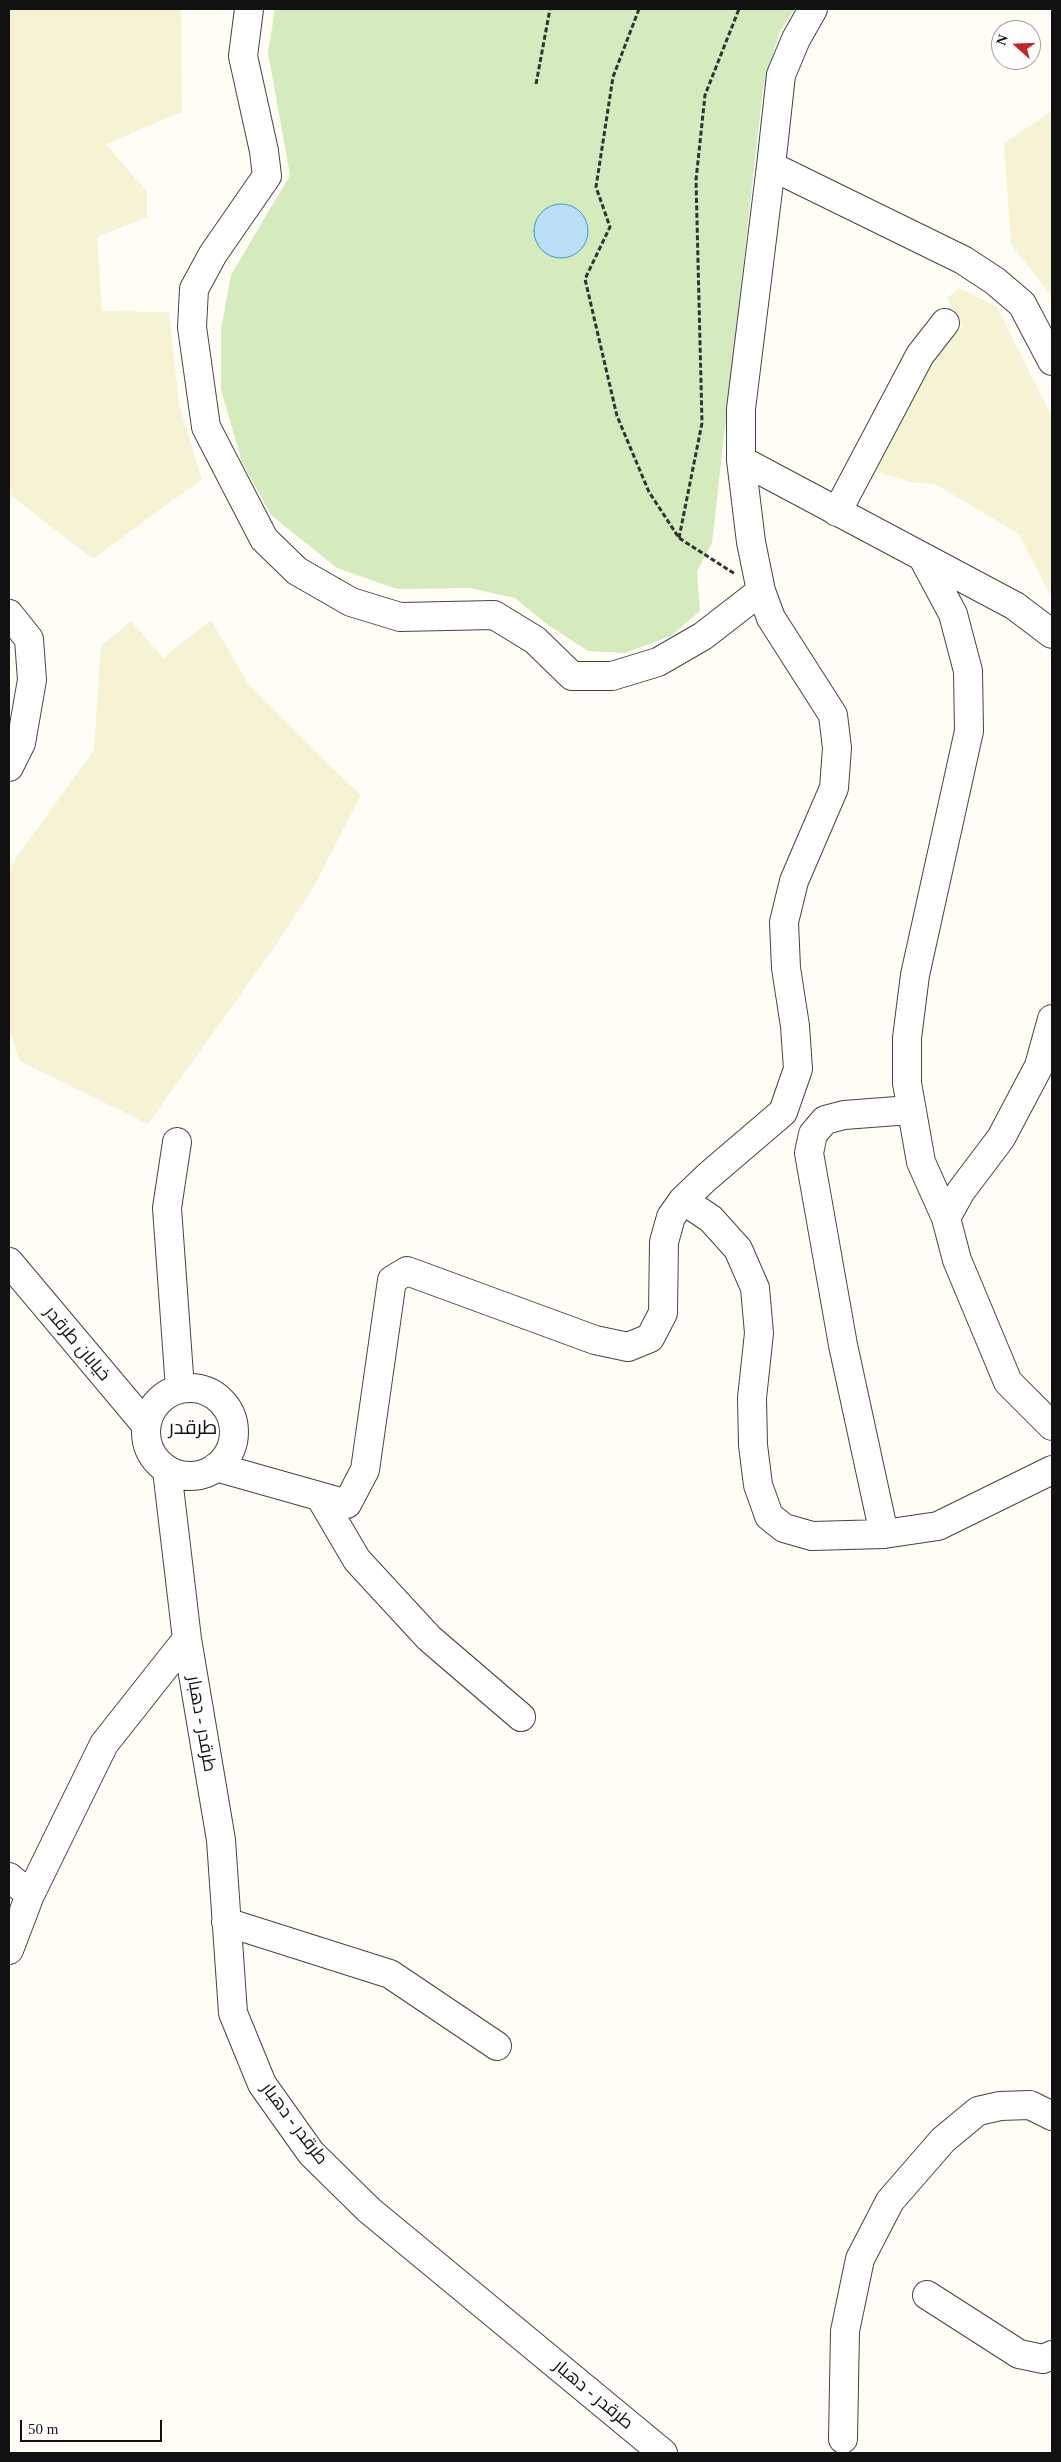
<!DOCTYPE html>
<html>
<head>
<meta charset="utf-8">
<style>
  body { margin:0 }
  #map { position:relative; width:1061px; height:2462px; overflow:hidden; background:#fffdf5; font-family:"Times New Roman",serif }
  canvas { display:block }
  .frame { position:absolute; inset:0; border:10px solid #111; pointer-events:none }
  .north { position:absolute; left:991px; top:20px; width:50px; height:50px; box-sizing:border-box; background:#fff; border:1px solid #a0a0a0; border-radius:50%; rotate:290deg; font-size:14px; font-weight:700; line-height:20px; text-align:center; color:#111 }
  .north::after { content:''; display:block; margin:auto; width:18px; height:22px; background:#c4262e; clip-path:polygon(50% 0,100% 100%,50% 72%,0 100%) }
  .scale { position:absolute; left:20px; top:2420px; width:142px; height:22px; box-sizing:border-box; border:2px solid #111; border-top:0; padding-left:6px; font-size:15px; line-height:18px; white-space:nowrap; color:#111; -webkit-text-stroke:4px #fff; paint-order:stroke }
</style>
</head>
<body>
<div id="map">
<canvas width="1061" height="2462"></canvas>
<div class="frame"></div>
<div class="north">N</div>
<div class="scale">50 m</div>
</div>
<script>
const ctx = document.querySelector('canvas').getContext('2d');
ctx.lineJoin = 'round';
function fill(path, color) { ctx.fillStyle = color; ctx.fill(path, 'evenodd'); }
const shape = rows => new Path2D(rows.map(r => 'M' + r).join(''));
function strokePath(path, color, width, dash) { ctx.strokeStyle = color; ctx.lineWidth = width; ctx.lineCap = dash ? 'butt' : 'round'; ctx.setLineDash(dash || []); ctx.stroke(path); }
function write(font, color, halo, rows, align = 'center') {
  ctx.font = font + ' "Times New Roman",Cairo,serif'; ctx.lineWidth = 5; ctx.setLineDash([]); ctx.textBaseline = 'middle'; ctx.strokeStyle = halo; ctx.fillStyle = color; for (const [text, x, y, turn = 0] of rows) {
    ctx.save(); ctx.translate(x, y); ctx.rotate((+turn || 0) * Math.PI / 180); ctx.textAlign = isNaN(turn) ? turn : align; if (halo) ctx.strokeText(text, 0, 0); ctx.fillText(text, 0, 0); ctx.restore();
  }
}
fill(shape([
  [9,9,181,9,182,112,106,144,147,192,147,217,97,237,102,311,169,312,179,404,202,479,93,559,9,494],
  [1052,111,1052,296,1011,245,1004,143],
  [959,288,997,307,1052,417,1052,594,1049,593,1019,534,935,484,914,483,874,471,925,367,963,326,947,298],
  [211,620,249,685,329,765,361,795,312,890,278,942,148,1124,20,1061,9,1030,9,868,94,750,101,646,131,621,163,658]
]), '#f6f3d4');
fill(shape([
  [275,9,795,9,779,33,763,89,712,543,697,571,700,611,671,636,625,653,588,651,548,625,515,598,470,588,397,589,337,568,271,515,242,462,221,390,221,329,231,275,290,175,268,53]
]), '#d5ebbd');
const water = shape([
  '534 231a27 27 0 1 1 54 0a27 27 0 1 1-54 0Z'
]);
fill(water, '#b9e0f7');
strokePath(water, '#3f96cf', 1);
const minor = shape([
  [249,9,243,56,264,151,267,176,213,254,194,289,192,327,206,427,264,539,297,571,351,602,400,617,494,615,535,640,572,676,612,676,658,662,703,636,761,591],
  [771,166,781,75,796,39,813,9],
  [741,460,1015,606,1052,634],
  [837,512,920,355,945,323],
  [923,558,953,614,968,671,969,731,915,975,907,1038,907,1083,921,1162,946,1218],
  [9,614,29,639,32,680,21,743,9,767],
  [1052,1019,1039,1066,1001,1138,961,1191,946,1218,957,1260,1008,1382,1052,1426],
  [177,1142,167,1208,180,1389],
  [683,1200,711,1219,738,1249,755,1288,759,1333,752,1398,753,1445,758,1485,769,1516,784,1528,812,1536,884,1534,938,1526,1052,1470],
  [9,1262,146,1425],
  '146 1432a44 44 0 1 1 88 0a44 44 0 1 1-88 0Z',
  [216,1467,347,1504,365,1470,392,1280,407,1271,595,1340,628,1347,650,1338,663,1313,664,1242,671,1217,683,1200,707,1177,783,1112,798,1069,795,1026,786,968,784,922,794,881,834,788,837,748,833,715,771,618,761,591,751,542,741,460,741,409,771,166,963,260,995,281,1022,304,1052,361],
  [167,1470,187,1639,221,1840,233,2013,262,2084,311,2153,369,2210,663,2453],
  [320,1497,357,1560,429,1638,521,1717],
  [884,1534,843,1345,809,1153,813,1134,825,1120,844,1115,910,1110],
  [9,1877,30,1895],
  [226,1922,390,1974,497,2046],
  [9,1950,30,1895,104,1744,187,1639],
  [927,2295,1019,2354,1043,2359,1052,2355],
  [843,2439,845,2331,860,2259,890,2201,943,2140,978,2111,1000,2106,1030,2105,1052,2116]
]);
strokePath(minor, '#444', 30);
strokePath(shape([
  [639,9,613,77,596,187,610,227,585,279,617,416,649,492,679,538,735,574],
  [536,84,550,9],
  [679,538,702,423,696,180,705,95,739,9]
]), '#333', 3, [5, 2.5]);
strokePath(minor, '#fff', 28);
write('18px', '#111', '#fff', [
  ["خیابان طرقدر",77,1344,50],
  ["طرقدر - دهبار",201,1724,80],
  ["طرقدر - دهبار",294,2124,53],
  ["طرقدر - دهبار",593,2395,40]
]);
write('20px', '#111', '#fff', [
  ["طرقدر",193,1429]
]);
</script>
</body>
</html>
